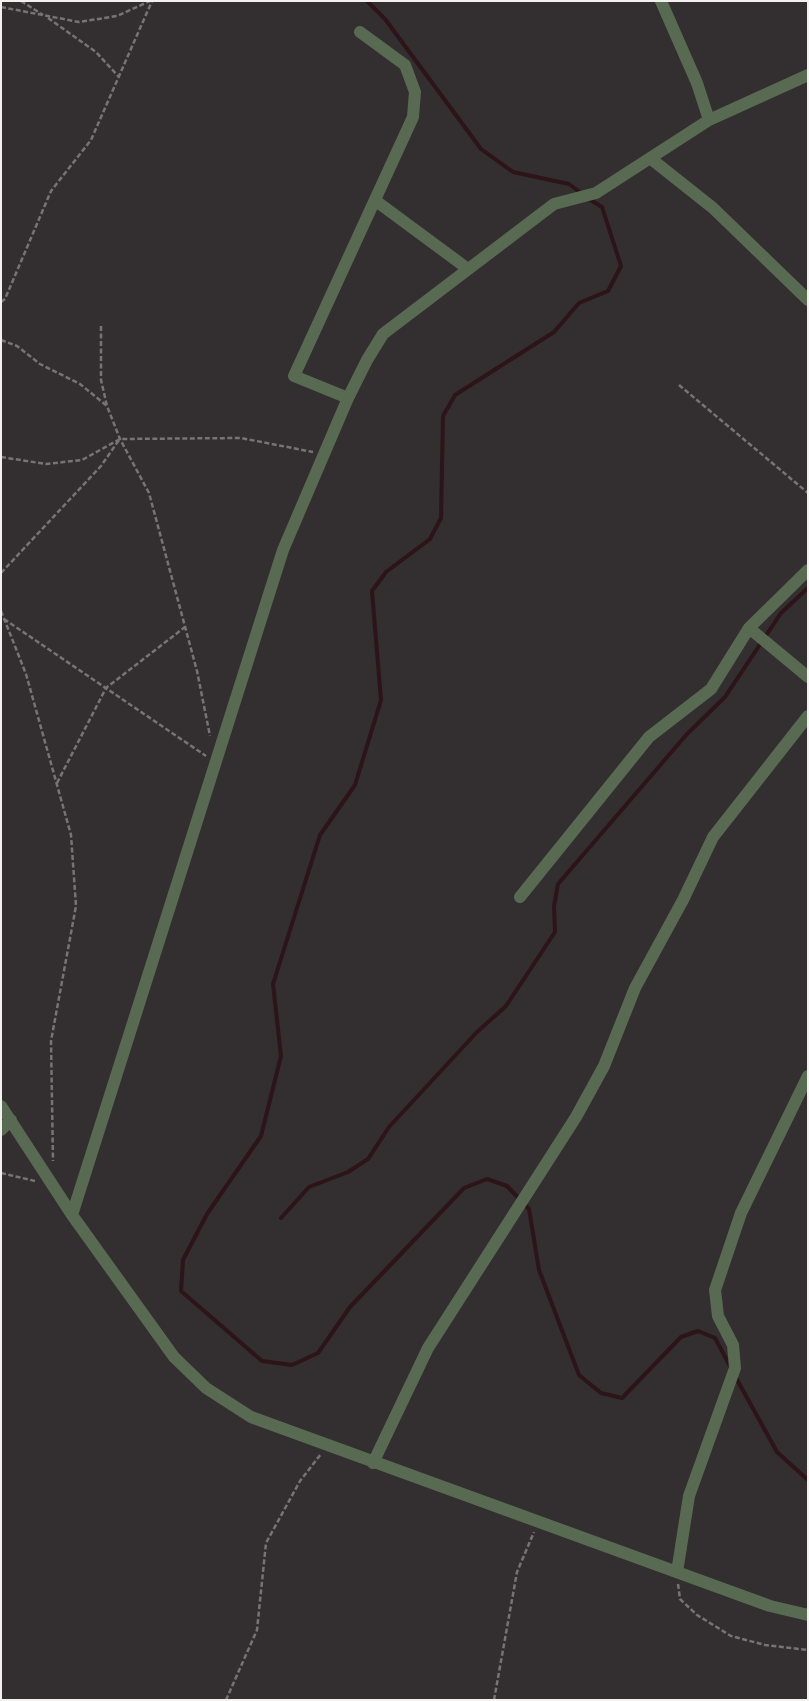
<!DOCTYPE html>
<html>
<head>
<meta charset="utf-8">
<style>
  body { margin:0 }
  #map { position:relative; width:809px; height:1701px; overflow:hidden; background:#332e2f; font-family:"Roboto Condensed",sans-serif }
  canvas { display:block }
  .frame { position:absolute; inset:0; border:2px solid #f3f0f0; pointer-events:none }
</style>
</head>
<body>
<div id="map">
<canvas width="809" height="1701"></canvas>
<div class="frame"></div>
</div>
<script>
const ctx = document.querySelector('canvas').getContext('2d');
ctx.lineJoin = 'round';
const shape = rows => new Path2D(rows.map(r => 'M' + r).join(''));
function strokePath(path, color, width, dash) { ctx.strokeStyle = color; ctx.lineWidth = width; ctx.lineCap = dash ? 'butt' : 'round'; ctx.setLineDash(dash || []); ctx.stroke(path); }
strokePath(shape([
  [367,1,385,19,481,149,513,172,569,184,581,193],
  [589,199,602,207,621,266,608,291,579,303,554,332,455,395,443,416,441,518,430,539,386,572,372,591,381,700,355,785,320,835,273,984,281,1056,261,1136,207,1214,183,1260,181,1291,262,1361,292,1365,318,1353,350,1307,464,1188,487,1179,507,1186,529,1209,539,1270,579,1375,601,1393,622,1398,681,1337,698,1331,715,1338,731,1368],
  [281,1218,309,1187,348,1172,368,1159,389,1127,477,1032,506,1006,555,932,554,906,558,884,687,734,725,697,781,613,808,588],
  [735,1376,777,1452,808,1480]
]), '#2c141a', 4);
strokePath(shape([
  [21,1,43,15],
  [1,7,79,22,117,16,150,1],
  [48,18,96,52,118,76],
  [1,302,5,299,51,191,91,140,152,1],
  [101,326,101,380,107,406,120,439,149,493,197,671,210,736],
  [1,340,17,346,40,364,80,384,107,406],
  [679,385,808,493],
  [1,457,46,464,82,460,120,439,241,438,313,452],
  [1,573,101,466,119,440],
  [1,611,26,674,71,835,76,906,51,1041,53,1161],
  [4,619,206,756],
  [57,783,106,688,185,627],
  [1,1173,35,1181],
  [678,1584,680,1599,697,1615,731,1636,765,1645,808,1650],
  [226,1700,257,1630,266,1543,300,1481,321,1454],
  [494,1700,517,1572,534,1532]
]), '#787374', 2.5, [5, 2.5]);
strokePath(shape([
  [661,1,697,83,709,120],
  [650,158,713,208,808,300],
  [376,201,468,269],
  [348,398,294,376,413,117,415,92,405,65,360,32],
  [749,628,808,677],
  [520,897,649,737,711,689,749,628,808,570],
  [1,1106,72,1215,174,1357,206,1388,251,1417,770,1606,808,1615],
  [1,1130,11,1120],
  [72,1215,283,550,348,398,367,360,383,334,554,204,596,193,709,120,808,75],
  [373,1463,428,1348,576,1117,604,1066,635,988,683,900,713,837,808,716],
  [677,1572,689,1496,735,1368,733,1345,718,1316,715,1290,741,1213,808,1076]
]), '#586b52', 12);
</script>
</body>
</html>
